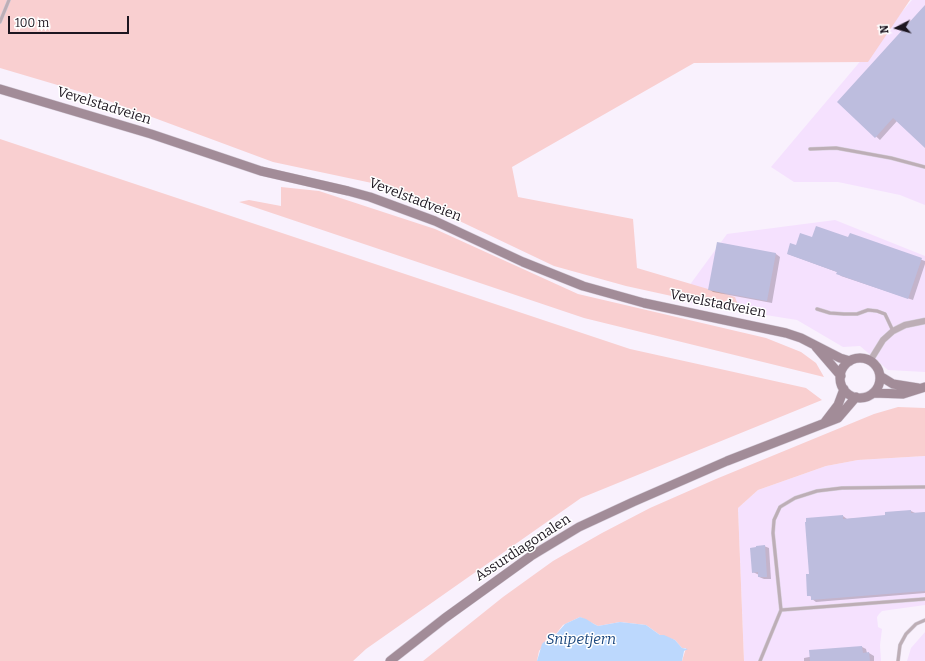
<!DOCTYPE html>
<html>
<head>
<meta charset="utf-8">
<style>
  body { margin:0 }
  #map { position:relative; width:925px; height:661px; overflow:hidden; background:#f9f1fd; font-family:Bitter,serif }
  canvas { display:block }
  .north { position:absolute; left:877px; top:8px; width:40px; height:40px; -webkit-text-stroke:3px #fff; paint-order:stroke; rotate:264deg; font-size:11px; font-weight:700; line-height:16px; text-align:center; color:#1d1620 }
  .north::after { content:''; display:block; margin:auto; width:14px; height:18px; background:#1d1620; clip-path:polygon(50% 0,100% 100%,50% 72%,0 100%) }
  .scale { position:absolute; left:8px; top:16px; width:121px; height:18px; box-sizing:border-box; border:2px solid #1d1620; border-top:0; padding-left:5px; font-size:12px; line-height:14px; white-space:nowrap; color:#1d1620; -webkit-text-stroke:3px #fff; paint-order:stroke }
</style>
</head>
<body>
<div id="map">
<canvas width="925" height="661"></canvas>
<div class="north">N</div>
<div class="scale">100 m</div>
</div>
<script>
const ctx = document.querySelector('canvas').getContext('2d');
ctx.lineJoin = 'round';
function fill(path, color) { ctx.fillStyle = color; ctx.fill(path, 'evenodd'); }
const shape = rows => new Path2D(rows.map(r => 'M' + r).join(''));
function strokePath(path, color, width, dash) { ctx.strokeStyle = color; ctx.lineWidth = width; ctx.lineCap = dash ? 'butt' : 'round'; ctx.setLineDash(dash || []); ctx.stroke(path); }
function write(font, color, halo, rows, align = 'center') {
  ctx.font = font + ' Bitter,serif'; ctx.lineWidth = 3; ctx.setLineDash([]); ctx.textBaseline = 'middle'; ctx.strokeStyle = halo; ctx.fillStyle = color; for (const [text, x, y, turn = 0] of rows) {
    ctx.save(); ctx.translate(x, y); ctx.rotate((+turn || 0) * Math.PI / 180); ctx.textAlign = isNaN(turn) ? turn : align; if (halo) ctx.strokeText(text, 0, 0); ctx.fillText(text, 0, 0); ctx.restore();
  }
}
fill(shape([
  [912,0,925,0,925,205,900,195,838,182,794,182,771,167],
  [835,220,925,256,925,372,888,370,860,346,843,347,797,320,678,301,727,234],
  [925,456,925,605,882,611,879,614,877,617,878,627,882,629,880,645,881,661,744,661,738,508,758,490,826,466,858,460],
  [925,632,925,661,907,661,911,648]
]), '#f5e1fe');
fill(shape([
  [0,0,910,0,868,62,694,63,512,167,518,197,633,219,637,268,735,297,740,311,626,286,554,266,386,186,273,162,98,97,0,68],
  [0,139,630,349,806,388,822,400,581,498,366,649,353,661,0,661],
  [281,187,319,191,435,229,578,294,766,338,801,352,816,363,824,377,584,318,239,202,249,200,281,206],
  [898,407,925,408,925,456,858,460,826,466,758,490,738,508,744,661,682,661,686,648,682,648,675,640,660,635,646,625,620,622,598,626,580,617,563,625,552,639,548,640,539,651,537,661,423,661,503,597,553,561,602,533,650,508,716,479,874,414]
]), '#f9cfd0');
fill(shape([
  [580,617,586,619,594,624,598,626,620,622,646,625,660,635,664,635,675,640,682,648,688,649,684,651,682,661,537,661,542,644,544,642,552,639,565,624]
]), '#bcd8fd');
fill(shape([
  [925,7,925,146,897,121,880,140,838,102],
  [850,235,925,261,925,264,913,300,841,276,837,272,788,254,797,246,812,238,849,238],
  [718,243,776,254,780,257,772,303,713,292,709,289],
  [911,511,915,513,925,513,925,593,816,602,812,599,812,597,808,595,810,574,807,519,843,516,847,519,886,516],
  [764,546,769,548,771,579,764,579,759,577,759,575,753,572],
  [862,647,866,649,867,653,869,653,874,656,874,661,804,661,804,658]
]), '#0003');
fill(shape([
  [925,5,925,148,893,118,875,138,837,102],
  [816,226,848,237,850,233,922,258,908,299,836,274,837,272,787,254,790,243,796,245,800,233,812,237],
  [717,242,776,253,767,301,708,290],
  [911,510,911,513,925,512,925,591,811,600,811,596,807,596,806,574,809,574,805,522,806,522,806,518,843,515,843,519,885,515,885,512],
  [765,545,767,577,758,577,758,572,752,573,750,548,756,547,756,546],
  [862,646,863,653,869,652,870,661,810,661,809,650]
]), '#bdbdde');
const lane = shape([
  [0,22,9,0],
  [810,149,836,148,891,158,925,167],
  [817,309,830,313,844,314,857,314,868,310,877,311,885,314,893,331],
  [781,610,925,599],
  [760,661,781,610,773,533,774,520,780,507,795,498,817,491,842,488,925,487],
  [898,661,900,645,906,634,916,624,925,620]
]);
const street = shape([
  [870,361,883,340,893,331,905,325,925,321]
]);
const secondary = shape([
  [0,89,151,134,261,171,348,191,370,197,435,221,523,262,583,286,644,303,786,333,801,338,840,358,850,361],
  [816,347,841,376],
  '840 378a20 20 0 1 1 40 0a20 20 0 1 1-40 0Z',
  [880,376,893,384,918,388],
  [873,393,903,394,925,387],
  [825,422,838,405,844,389],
  [390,661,445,618,531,556,579,527,633,502,727,461,838,418,856,397]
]);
strokePath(lane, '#d6ceda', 4);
strokePath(street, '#d6ceda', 7);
strokePath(secondary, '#d6ceda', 10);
strokePath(lane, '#bdaeb6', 3);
strokePath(street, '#bdaeb6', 6);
strokePath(secondary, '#a28c98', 9);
write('14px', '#1d1620', '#fff', [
  ["Vevelstadveien",104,106,17],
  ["Vevelstadveien",415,200,21],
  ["Vevelstadveien",718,304,11],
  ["Assurdiagonalen",523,548,-33]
]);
write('italic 15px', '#1d497f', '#fff', [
  ["Snipetjern",581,640]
]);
</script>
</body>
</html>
